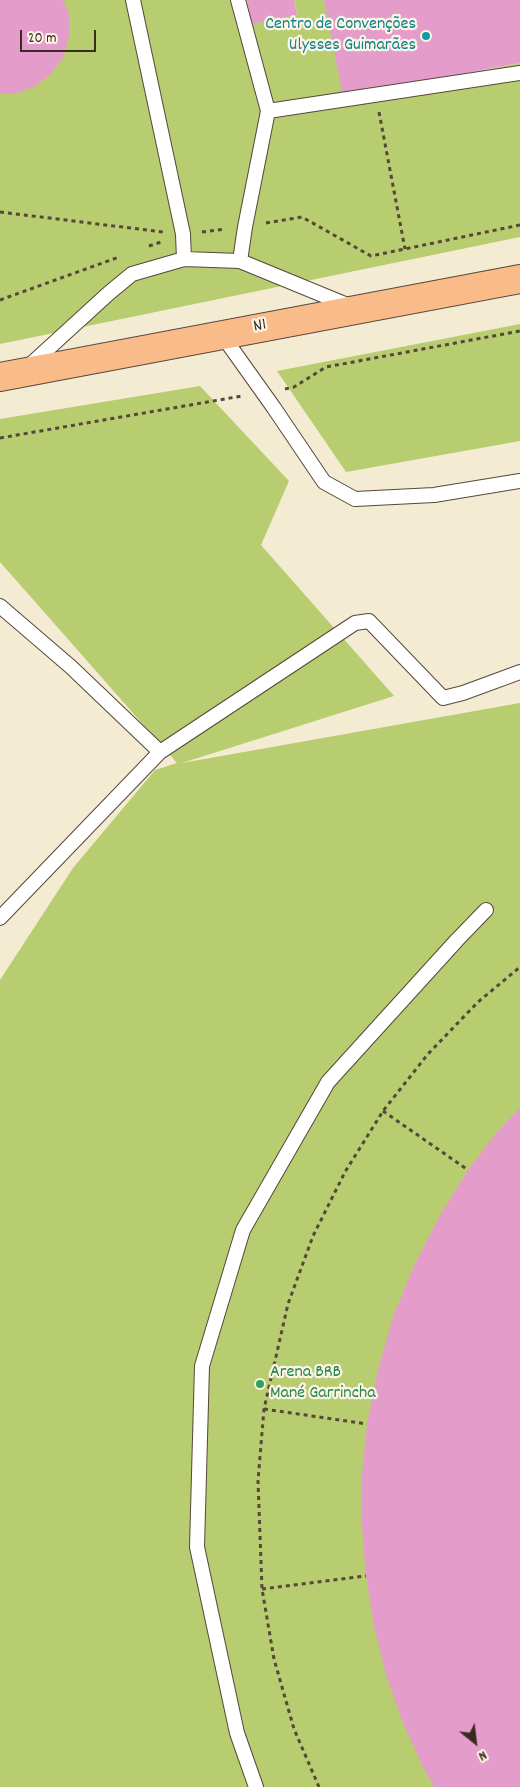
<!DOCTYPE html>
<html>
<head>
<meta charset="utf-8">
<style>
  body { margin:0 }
  #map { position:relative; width:520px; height:1787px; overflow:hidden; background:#f3ecd2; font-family:Dekko,sans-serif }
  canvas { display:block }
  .north { position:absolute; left:450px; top:1717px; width:50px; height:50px; -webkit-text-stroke:4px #fcf5e5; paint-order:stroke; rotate:151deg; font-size:14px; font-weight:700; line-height:20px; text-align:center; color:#3b2a1e }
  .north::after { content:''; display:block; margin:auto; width:18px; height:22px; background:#3b2a1e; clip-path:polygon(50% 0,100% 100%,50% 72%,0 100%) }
  .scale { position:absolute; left:20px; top:30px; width:76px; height:22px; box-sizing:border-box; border:2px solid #3b2a1e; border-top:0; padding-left:6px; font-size:15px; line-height:18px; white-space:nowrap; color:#3b2a1e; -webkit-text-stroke:4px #fcf5e5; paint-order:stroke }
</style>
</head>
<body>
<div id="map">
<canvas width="520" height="1787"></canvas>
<div class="north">N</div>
<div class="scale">20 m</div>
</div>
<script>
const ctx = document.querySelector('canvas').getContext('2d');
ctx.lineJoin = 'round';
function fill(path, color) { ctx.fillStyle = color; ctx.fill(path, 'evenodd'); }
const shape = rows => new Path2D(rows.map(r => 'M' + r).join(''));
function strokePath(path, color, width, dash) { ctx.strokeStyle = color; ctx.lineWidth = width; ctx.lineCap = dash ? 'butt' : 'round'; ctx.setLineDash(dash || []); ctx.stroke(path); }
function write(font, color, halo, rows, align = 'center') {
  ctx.font = font + ' Dekko,sans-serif'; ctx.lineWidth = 4.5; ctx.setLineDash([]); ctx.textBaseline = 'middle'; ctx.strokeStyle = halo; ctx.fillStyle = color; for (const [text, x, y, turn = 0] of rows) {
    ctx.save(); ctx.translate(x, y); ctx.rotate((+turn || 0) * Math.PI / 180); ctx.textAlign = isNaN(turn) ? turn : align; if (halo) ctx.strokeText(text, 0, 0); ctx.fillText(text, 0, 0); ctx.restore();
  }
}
fill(shape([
  [0,0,247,0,251,23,297,15,294,0,324,0,356,95,520,63,520,237,0,344],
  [520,324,520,441,346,472,277,371],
  [200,386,289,481,261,545,394,696,182,763,520,703,520,1787,0,1787,0,980,73,868,155,770,177,763,0,562,0,419]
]), '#b8cc70');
fill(shape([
  [0,0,63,0,69,14,69,36,64,56,51,74,34,87,14,94,0,94],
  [247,0,294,0,297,15,251,24],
  [324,0,520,0,520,63,343,96],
  [520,1108,520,1787,434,1787,424,1769,403,1723,386,1675,374,1626,366,1576,362,1525,362,1474,367,1424,378,1370,393,1317,414,1266,439,1217,468,1170,496,1133]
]), '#e49dcb');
const lane = shape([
  [133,0,183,234,184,259],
  [238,0,268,111],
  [240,261,245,227,268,111,520,73],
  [222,335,274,408,324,482,355,499,434,495,520,481],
  [28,367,109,293,132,274,184,259,240,261,352,307],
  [0,606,71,667,160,752,355,623,369,621,443,698,463,693,520,672],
  [0,918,160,752],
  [256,1787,237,1733,197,1547,202,1366,243,1230,328,1082,457,940,486,910]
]);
const highway = shape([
  [0,377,520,279]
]);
strokePath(lane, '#574739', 16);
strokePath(highway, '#574739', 30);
strokePath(shape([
  [379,112,405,249],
  [0,212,163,232],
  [266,223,302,217,371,256,520,225],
  [202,232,225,229],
  [149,246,164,241],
  [0,300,119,257],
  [285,389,294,387,326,367,520,331],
  [0,438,242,396],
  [383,1111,468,1170],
  [264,1409,367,1424],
  [262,1589,366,1576],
  [319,1787,294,1729,274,1659,262,1589,258,1481,264,1409,288,1304,313,1236,345,1172,383,1111,428,1054,478,1002,520,967]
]), '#574739', 3, [4, 4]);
strokePath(lane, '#fff', 14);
strokePath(highway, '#fabb8b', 28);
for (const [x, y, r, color] of [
  [426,36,5,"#0f9aa8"],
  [260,1384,5,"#2e9e5b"]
]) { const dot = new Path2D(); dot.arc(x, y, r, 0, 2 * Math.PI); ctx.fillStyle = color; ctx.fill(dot); strokePath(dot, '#fcf5e5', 2); }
write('18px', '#0d838f', '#fcf5e5', [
  ["Centro de Convenções",416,26],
  ["Ulysses Guimarães",416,47]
], 'right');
write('18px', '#3b2a1e', '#fcf5e5', [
  ["N1",260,327,-11]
]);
write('18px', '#27864d', '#fcf5e5', [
  ["Arena BRB",270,1374],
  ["Mané Garrincha",270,1395]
], 'left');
</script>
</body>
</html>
